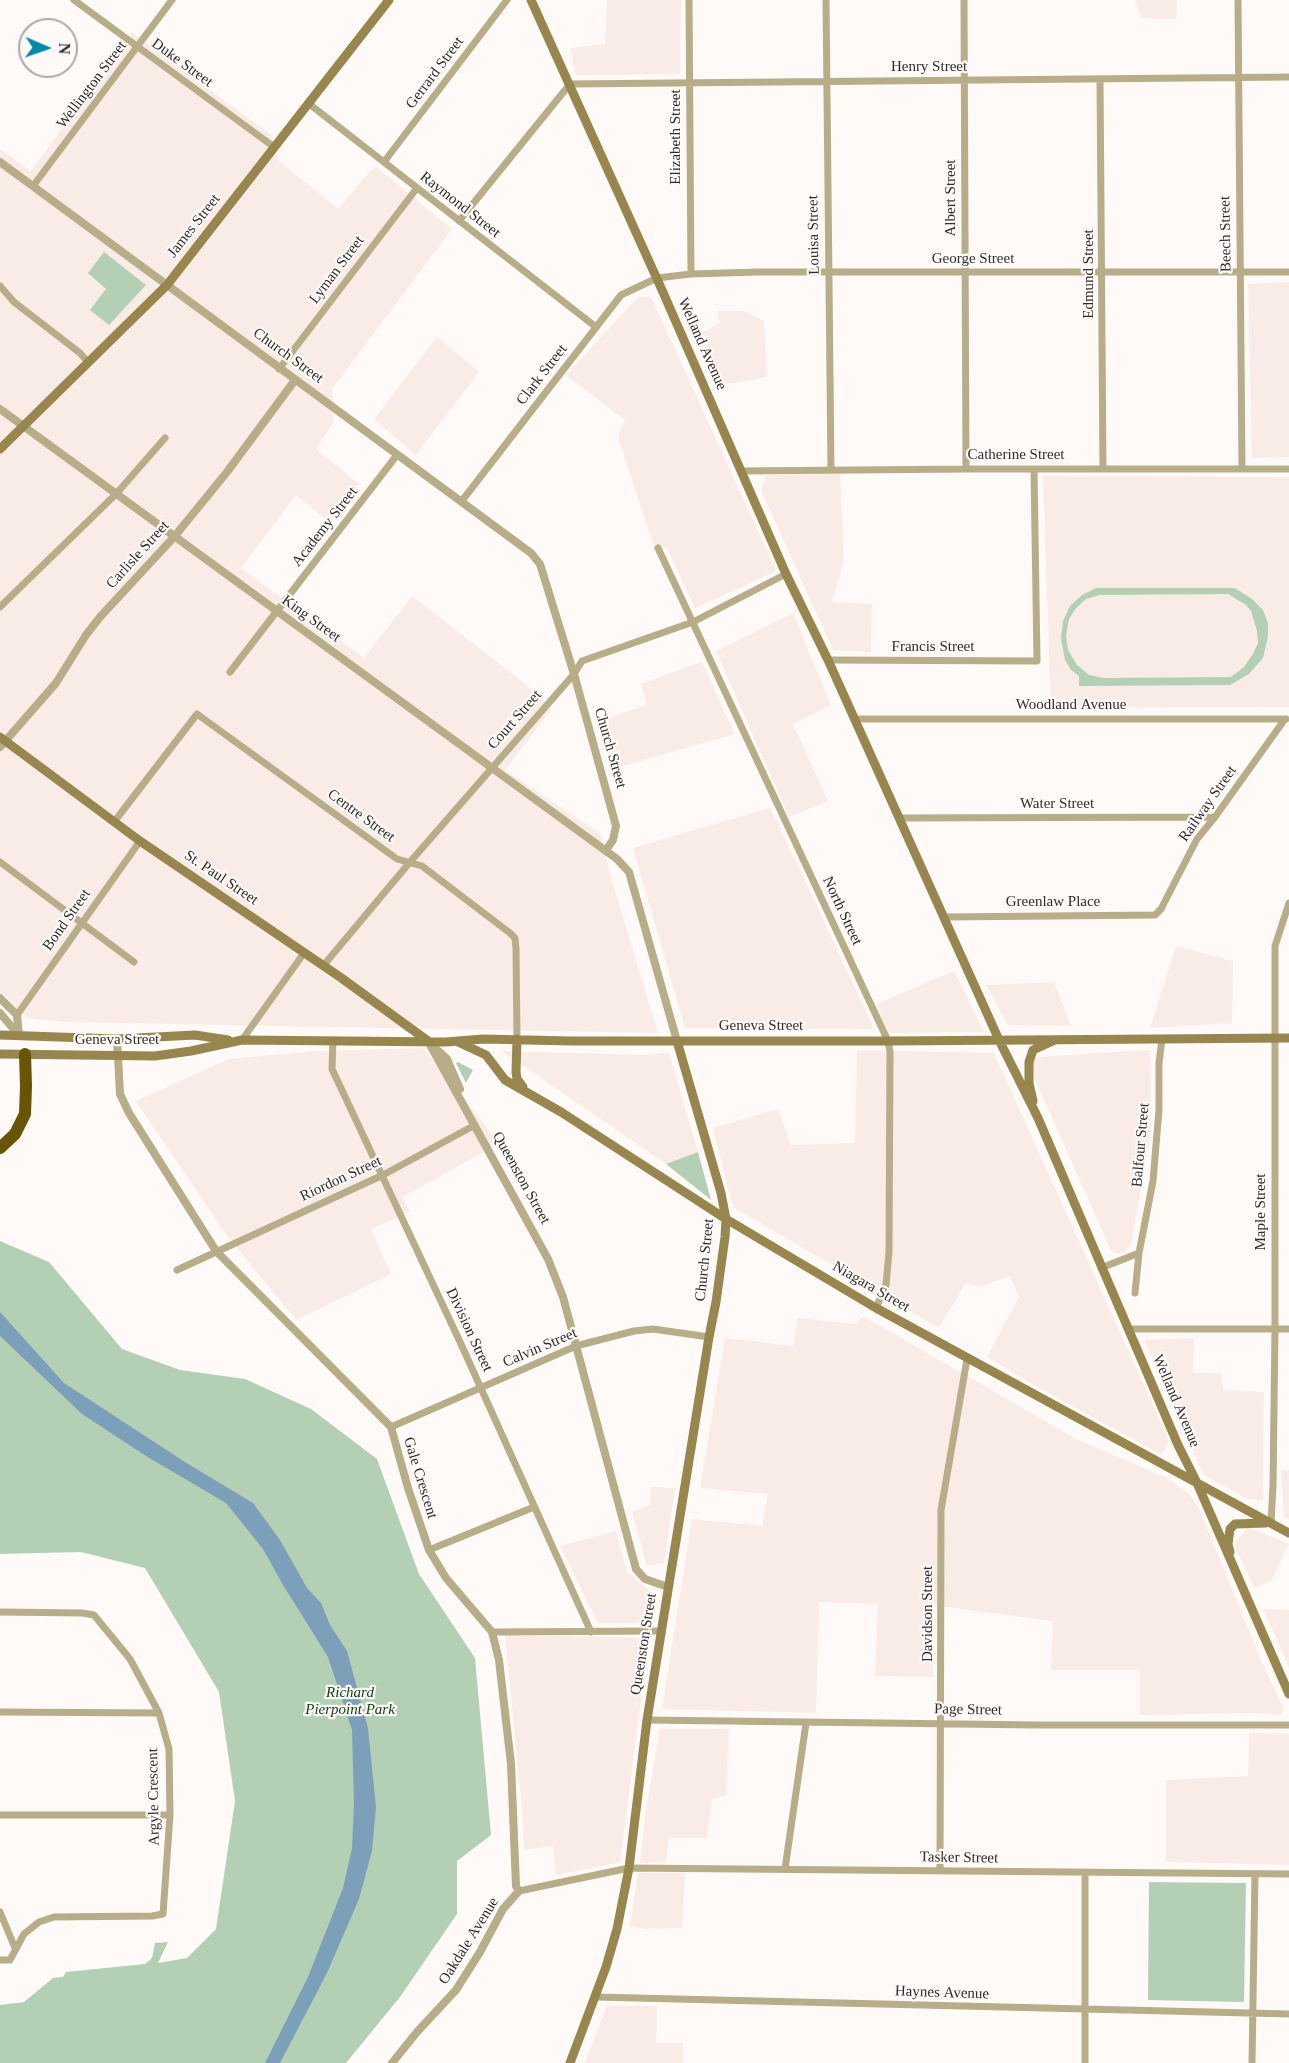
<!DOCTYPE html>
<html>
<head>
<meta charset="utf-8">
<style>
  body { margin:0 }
  #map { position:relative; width:1289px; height:2063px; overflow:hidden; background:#fffaf7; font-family:Georgia,serif }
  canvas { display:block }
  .north { position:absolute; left:18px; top:18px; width:60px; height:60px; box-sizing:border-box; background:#fffaf7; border:2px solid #aca8a6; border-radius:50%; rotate:92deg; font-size:16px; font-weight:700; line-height:24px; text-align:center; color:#302e2d }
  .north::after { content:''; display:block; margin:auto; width:21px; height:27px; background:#008aa9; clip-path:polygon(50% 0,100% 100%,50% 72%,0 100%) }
</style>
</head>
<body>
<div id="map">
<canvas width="1289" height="2063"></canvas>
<div class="north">N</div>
</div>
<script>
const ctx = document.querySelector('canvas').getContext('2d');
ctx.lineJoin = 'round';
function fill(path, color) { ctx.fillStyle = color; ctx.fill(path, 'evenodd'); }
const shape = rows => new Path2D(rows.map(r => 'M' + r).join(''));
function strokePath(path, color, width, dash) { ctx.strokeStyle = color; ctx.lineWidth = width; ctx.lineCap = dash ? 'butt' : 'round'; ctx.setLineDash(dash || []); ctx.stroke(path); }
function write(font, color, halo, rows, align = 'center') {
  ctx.font = font + ' Georgia,serif'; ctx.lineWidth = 4.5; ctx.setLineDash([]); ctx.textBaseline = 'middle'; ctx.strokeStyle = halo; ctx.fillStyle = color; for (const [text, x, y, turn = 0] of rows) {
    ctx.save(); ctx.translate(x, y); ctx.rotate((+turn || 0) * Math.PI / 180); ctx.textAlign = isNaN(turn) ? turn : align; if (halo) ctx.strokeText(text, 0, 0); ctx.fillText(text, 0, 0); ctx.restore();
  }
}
fill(shape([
  [607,0,681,0,680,74,576,75,570,48,605,44],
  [1135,0,1177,0,1176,19,1141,18],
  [132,32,271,135,278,160,338,209,375,166,452,229,332,389,334,422,316,449,359,484,329,522,296,495,241,568,364,658,412,596,534,691,551,710,505,770,601,834,610,874,658,1033,65,1022,27,1018,0,991,0,149,31,171],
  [1289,282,1289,457,1252,458,1248,284],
  [638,297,651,297,775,568,774,572,695,608,667,548,653,544,618,437,625,420,566,375],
  [717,311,744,311,764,321,767,377,717,386,696,336,720,323],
  [437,337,479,372,416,455,374,419],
  [840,474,844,560,832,602,872,604,871,652,833,650,761,490,766,475],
  [1043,476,1289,477,1289,707,1051,708],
  [793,613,831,705,793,724,828,801,789,817,716,651],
  [702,662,735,734,612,769,596,722,647,705,641,684],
  [770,808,802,874,874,1029,685,1028,633,848],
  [1176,946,1233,961,1232,1023,1150,1028],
  [954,971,984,1032,888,1033,877,1004],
  [1054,982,1071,1026,1008,1025,986,985],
  [423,1048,457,1089,499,1144,402,1197,410,1212,371,1229,391,1274,296,1320,225,1233,136,1101,229,1059,316,1051],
  [857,1050,994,1053,1169,1441,1162,1455,1037,1387,987,1357,1019,1297,1010,1276,982,1286,965,1284,939,1328,733,1207,713,1128,778,1109,791,1145,855,1143],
  [1150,1050,1151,1131,1131,1245,1124,1252,1117,1254,1112,1252,1029,1066,1037,1057],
  [502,1051,642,1055,669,1053,698,1152,666,1164],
  [863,1316,1076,1439,1167,1478,1189,1494,1198,1506,1262,1663,1284,1709,1280,1715,1251,1713,1140,1715,1140,1670,1051,1670,1053,1621,946,1607,932,1607,933,1677,875,1676,878,1604,819,1602,816,1713,662,1709,692,1519,762,1526,768,1494,700,1488,725,1338,793,1346,798,1318,856,1324],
  [1194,1338,1193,1373,1221,1373,1223,1390,1264,1392,1263,1500,1247,1499,1203,1474,1144,1340],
  [1281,1470,1289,1470,1289,1520,1284,1517],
  [651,1487,675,1488,664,1563,647,1566,632,1512,650,1505],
  [1248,1527,1289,1544,1271,1581,1254,1588,1234,1545],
  [616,1531,627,1572,654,1594,653,1623,598,1623,560,1546],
  [1263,1609,1289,1610,1289,1667,1275,1635],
  [505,1635,649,1638,620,1862,556,1875,553,1846,524,1850,523,1819],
  [660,1729,729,1729,726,1795,712,1799,707,1838,669,1838,666,1862,640,1863,645,1815],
  [1249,1733,1289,1734,1289,1865,1166,1862,1166,1780,1248,1776],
  [638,1873,685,1873,682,1928,644,1929,630,1926],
  [607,2006,657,2006,656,2043,683,2043,683,2063,585,2063]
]), '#f9ece6');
fill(shape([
  [104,252,146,285,109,325,90,310,106,289,88,273],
  [1096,588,1235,588,1252,599,1263,610,1268,623,1268,636,1263,658,1249,674,1230,685,1079,686,1079,676,1071,670,1065,660,1061,638,1063,621,1070,606,1082,595],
  [1228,594,1246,605,1251,611,1257,631,1258,643,1253,654,1244,667,1231,677,1104,678,1089,675,1077,665,1068,650,1066,635,1069,619,1076,608,1086,599,1100,595],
  [458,1062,473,1070,466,1083,456,1063],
  [698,1152,711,1200,666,1164],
  [0,1241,49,1262,122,1349,180,1370,245,1379,311,1409,377,1459,419,1574,475,1658,491,1835,457,1861,457,1914,400,1997,346,2063,0,2063,0,2005,24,2002,53,1978,63,1977,66,1972,145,1964,152,1958,155,1943,168,1942,158,1963,187,1958,216,1929,235,1801,219,1692,145,1568,81,1552,0,1554],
  [1149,1882,1246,1883,1244,2002,1148,2000]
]), '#b3d0b5');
fill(shape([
  [0,1312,64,1383,185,1462,253,1503,280,1540,307,1588,321,1603,330,1625,347,1651,368,1728,376,1807,372,1851,359,1899,327,1973,280,2063,265,2063,308,1977,343,1888,352,1848,354,1803,352,1730,328,1657,283,1585,263,1549,226,1503,146,1456,82,1414,0,1336]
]), '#7da0ba');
strokePath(shape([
  [74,0,274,147],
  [689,0,691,274],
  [826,0,831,470],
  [964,0,966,469],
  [1238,0,1242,469],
  [1100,79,1103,469],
  [308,103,596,327],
  [384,162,507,0],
  [33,186,172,0],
  [459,221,570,84,1289,77],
  [0,286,14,302,80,353,88,362],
  [279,369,417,188],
  [742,471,966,469,1289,469],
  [461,502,621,295,657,278,691,274,758,272,1289,272],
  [658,548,888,1041,890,1052,889,1252,886,1285,876,1308],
  [0,607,116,494,165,438],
  [828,660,1037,661,1034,469],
  [230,672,397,455],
  [854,719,1286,719],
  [899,818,1215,817],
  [114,822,197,714,397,859,422,866,510,933,515,938,516,949,517,1039],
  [0,862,134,962],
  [944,917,1155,915,1161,909,1197,839,1215,817,1285,719],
  [323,966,410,862,574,674,582,661,693,622,786,574],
  [17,1015,140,841],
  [242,1040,304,953],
  [333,1040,332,1069,461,1344,591,1632],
  [1101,1268,1139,1253],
  [177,1270,383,1175,475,1125],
  [1135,1293,1139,1253,1153,1181,1159,1110,1159,1063,1162,1039],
  [1128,1329,1289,1329],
  [391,1427,576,1346,634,1331,653,1329,709,1337],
  [1271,1523,1273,1486,1275,1329,1275,946,1289,903],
  [429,1550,534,1507],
  [0,1612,82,1613,94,1615,130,1659,159,1713,169,1749,170,1815,163,1914,152,1916,54,1917,39,1922,24,1934,10,1960,0,1960],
  [492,1632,661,1631],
  [0,1712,159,1713],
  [647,1720,1037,1725,1289,1725],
  [0,1815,170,1815],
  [785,1869,806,1723],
  [940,1871,941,1510,967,1359],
  [519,1891,629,1868,1289,1874],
  [0,1912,15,1948],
  [595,1997,1289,2014],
  [1085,2063,1085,1873],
  [1252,2063,1255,1874]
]), '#b7ad88', 7);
strokePath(shape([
  [0,162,531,553,540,564,574,674,616,826,613,840,606,850],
  [0,409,617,859,629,872,677,1041],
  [0,747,56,683,86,635,100,617,174,537,227,472,295,380],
  [0,998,17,1015,19,1036],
  [0,1013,17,1033],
  [117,1039,120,1094,129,1113,216,1251,391,1427,408,1488,429,1550,446,1578,492,1632,499,1660,511,1764,516,1886,519,1891,503,1909,480,1952,456,1990,417,2032,392,2063],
  [428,1041,548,1259,563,1297,636,1569,645,1579,668,1587],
  [434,1047,447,1059,460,1089]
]), '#b7ad88', 8);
strokePath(shape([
  [531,0,662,290,786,574,828,660,999,1040,1038,1118,1178,1445,1197,1483,1289,1694],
  [0,449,167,285,389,0],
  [0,737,140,841,340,977,428,1041],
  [0,1035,117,1039,195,1035,228,1040],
  [517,1039,516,1072,517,1079,523,1087],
  [458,1042,486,1055,505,1080,561,1112,726,1219,876,1308,1289,1533],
  [0,1054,155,1056,191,1051,242,1040,446,1042,483,1039,572,1041,888,1041,1289,1038],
  [1033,1101,1029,1083,1029,1062,1033,1050,1055,1040],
  [1230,1552,1228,1544,1230,1529,1235,1524,1266,1523],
  [570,2063,606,1967,617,1929,629,1868,647,1720,709,1337,716,1302,725,1237,726,1219,721,1193,677,1041]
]), '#97874f', 9);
strokePath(shape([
  [0,1148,15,1134,25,1114,26,1086,25,1054]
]), '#675503', 12);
write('15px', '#302e2d', '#fffaf7', [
  ["Duke Street",182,63,36],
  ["Henry Street",929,67],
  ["Gerrard Street",435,73,-53],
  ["Wellington Street",92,85,-53],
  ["Elizabeth Street",676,137,-90],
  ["Albert Street",951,198,-90],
  ["Raymond Street",460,205,38],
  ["James Street",194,226,-52],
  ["Beech Street",1226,234,-91],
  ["Louisa Street",814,235,-91],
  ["George Street",973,259],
  ["Lyman Street",337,270,-53],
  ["Edmund Street",1089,274,-90],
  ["Welland Avenue",702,344,66],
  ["Church Street",288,356,36],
  ["Clark Street",542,375,-52],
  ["Catherine Street",1016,455],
  ["Academy Street",325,527,-52],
  ["Carlisle Street",138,555,-48],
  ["King Street",311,619,36],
  ["Francis Street",933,647],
  ["Woodland Avenue",1071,705],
  ["Court Street",515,720,-49],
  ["Church Street",610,748,74],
  ["Water Street",1057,804],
  ["Railway Street",1208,804,-55],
  ["Centre Street",361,816,36],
  ["St. Paul Street",221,878,34],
  ["Greenlaw Place",1053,902],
  ["North Street",842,911,65],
  ["Bond Street",67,920,-55],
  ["Geneva Street",761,1026],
  ["Geneva Street",117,1040],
  ["Balfour Street",1141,1145,-85],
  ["Queenston Street",521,1178,61],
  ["Riordon Street",341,1179,-25],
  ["Maple Street",1261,1212,-90],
  ["Church Street",705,1260,-84],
  ["Niagara Street",871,1287,30],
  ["Division Street",469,1330,65],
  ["Calvin Street",540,1348,-23],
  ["Welland Avenue",1176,1401,67],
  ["Gale Crescent",420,1478,73],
  ["Davidson Street",928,1614,-90],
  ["Queenston Street",644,1644,-81],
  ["Page Street",968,1710,1],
  ["Argyle Crescent",154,1797,-91],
  ["Tasker Street",959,1858,1],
  ["Oakdale Avenue",469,1941,-58],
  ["Haynes Avenue",942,1993,2]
]);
write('italic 15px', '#0f411a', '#fffaf7', [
  ["Richard",350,1693],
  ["Pierpoint Park",350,1710]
]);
</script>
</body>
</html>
